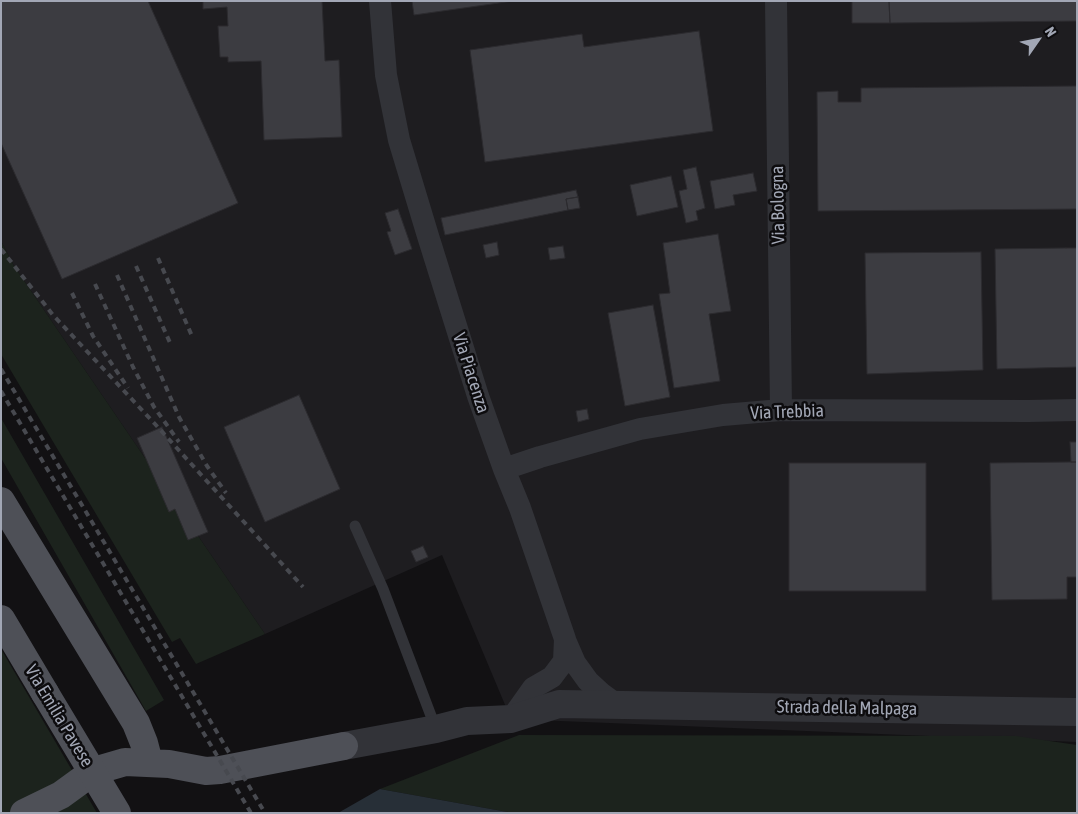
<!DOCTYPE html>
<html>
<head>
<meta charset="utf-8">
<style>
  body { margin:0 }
  #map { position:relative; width:1078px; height:814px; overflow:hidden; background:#121113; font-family:"Asap Condensed",sans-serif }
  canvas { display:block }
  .frame { position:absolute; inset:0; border:2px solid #a2a7b5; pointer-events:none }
  .north { position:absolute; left:1013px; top:15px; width:50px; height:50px; -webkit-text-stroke:4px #0d0c0e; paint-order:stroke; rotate:57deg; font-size:14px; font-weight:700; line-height:20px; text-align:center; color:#a2a7b5 }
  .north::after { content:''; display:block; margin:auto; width:18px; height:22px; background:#a2a7b5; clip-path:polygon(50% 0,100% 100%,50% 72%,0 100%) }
</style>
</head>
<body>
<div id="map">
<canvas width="1078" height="814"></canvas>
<div class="frame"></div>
<div class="north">N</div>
</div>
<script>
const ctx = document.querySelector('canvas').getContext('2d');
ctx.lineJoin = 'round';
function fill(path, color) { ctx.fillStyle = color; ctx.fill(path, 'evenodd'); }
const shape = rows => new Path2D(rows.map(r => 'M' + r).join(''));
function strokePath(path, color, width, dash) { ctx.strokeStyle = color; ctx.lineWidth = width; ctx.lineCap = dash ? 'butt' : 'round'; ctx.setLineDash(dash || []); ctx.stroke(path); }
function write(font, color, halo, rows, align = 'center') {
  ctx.font = font + ' "Asap Condensed",sans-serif'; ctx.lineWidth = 5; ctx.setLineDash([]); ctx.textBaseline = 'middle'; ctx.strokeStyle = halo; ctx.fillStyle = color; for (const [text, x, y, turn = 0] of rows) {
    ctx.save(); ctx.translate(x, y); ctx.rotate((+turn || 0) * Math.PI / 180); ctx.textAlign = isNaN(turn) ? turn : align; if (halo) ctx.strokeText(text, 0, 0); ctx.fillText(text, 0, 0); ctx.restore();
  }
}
fill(shape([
  [1,1,1077,1,1077,742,511,719,442,555,265,634,14,266,1,241]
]), '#1e1d20');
fill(shape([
  [1,241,14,266,265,634,196,664,180,638,172,642,1,354],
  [1,418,164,700,146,711,1,458],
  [1,649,97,813,1,813],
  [519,735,1016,736,1077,745,1077,813,513,813,380,789]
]), '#1c231d');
fill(shape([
  [380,789,513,813,338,813]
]), '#272f37');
const building = shape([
  [1,1,148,1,238,203,62,279,1,143,1,1],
  [203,1,322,1,325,61,339,60,342,137,264,140,261,61,228,62,228,57,220,57,218,26,228,26,227,7,203,9,203,1],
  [412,1,513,1,414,15,412,1],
  [852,1,889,1,890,23,852,23,852,1],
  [889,1,1077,1,1077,21,890,23,889,1],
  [699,31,713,131,485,162,470,50,582,34,584,47,699,31],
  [1077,86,1077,209,818,211,817,92,838,91,838,102,861,102,861,88,1077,86],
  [696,167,705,208,696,211,698,220,686,223,679,191,687,189,683,170,696,167],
  [753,173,757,191,733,195,735,205,715,209,710,181,753,173],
  [671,176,678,207,637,216,630,185,671,176],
  [576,190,578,197,566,199,568,210,445,235,441,218,576,190],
  [578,197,580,208,568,210,566,199,578,197],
  [398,209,412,249,395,255,387,232,391,231,385,213,398,209],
  [718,234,731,311,709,314,720,381,674,388,659,294,670,293,663,243,718,234],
  [497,242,499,255,486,258,483,245,497,242],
  [563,246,565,258,550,260,548,248,563,246],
  [1066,248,1077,248,1077,367,997,369,995,249,1066,248],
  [981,252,983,370,867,374,865,253,981,252],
  [653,305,670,397,625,406,608,313,653,305],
  [299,395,340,489,265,522,224,427,299,395],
  [587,409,589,419,578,422,576,411,587,409],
  [162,427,208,532,188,540,175,509,169,512,137,438,162,427],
  [1070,442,1077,442,1077,462,1071,462,1070,442],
  [1071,462,1077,462,1077,577,1067,577,1067,599,992,600,990,463,1071,462],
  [789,463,926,463,926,591,789,591,789,463],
  [423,546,428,557,416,562,411,551,423,546]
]);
fill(building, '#3c3c41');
strokePath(building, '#2c2b2f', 1);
strokePath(shape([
  [355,526,383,589,436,729]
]), '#323338', 11);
strokePath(shape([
  [380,1,386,75,399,140,428,236,478,396,504,469,520,508,565,639,564,661,552,677,533,688,511,719],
  [776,1,781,410],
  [504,469,540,457,640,429,723,415,781,410,1028,411,1077,410],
  [565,640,575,663,588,681,601,693,616,704]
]), '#323338', 22);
strokePath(shape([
  [344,746,436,729,467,721,511,719,559,704,1077,712]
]), '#323338', 28);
strokePath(shape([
  [1,501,136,723,144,743,149,762],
  [1,619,45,693],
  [24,813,61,795,94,771,125,762,169,764,206,771,220,770,344,746]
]), '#4e5057', 28);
strokePath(shape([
  [1,249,53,315,155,424,303,587],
  [158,258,192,336],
  [136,266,171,345],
  [117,275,179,417,207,466,226,493],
  [95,284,133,367,154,407,179,442],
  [72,293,93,336,128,388],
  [1,369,265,813],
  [1,391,251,813]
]), '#47494f', 4, [6, 5]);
strokePath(shape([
  [45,693,117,813]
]), '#4e5057', 28);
write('18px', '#a2a7b5', '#0d0c0e', [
  ["Via Bologna",778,205,-91],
  ["Via Piacenza",471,373,72],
  ["Via Trebbia",787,412,-2],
  ["Strada della Malpaga",847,708,1],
  ["Via Emilia Pavese",59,716,59]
]);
</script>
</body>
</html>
